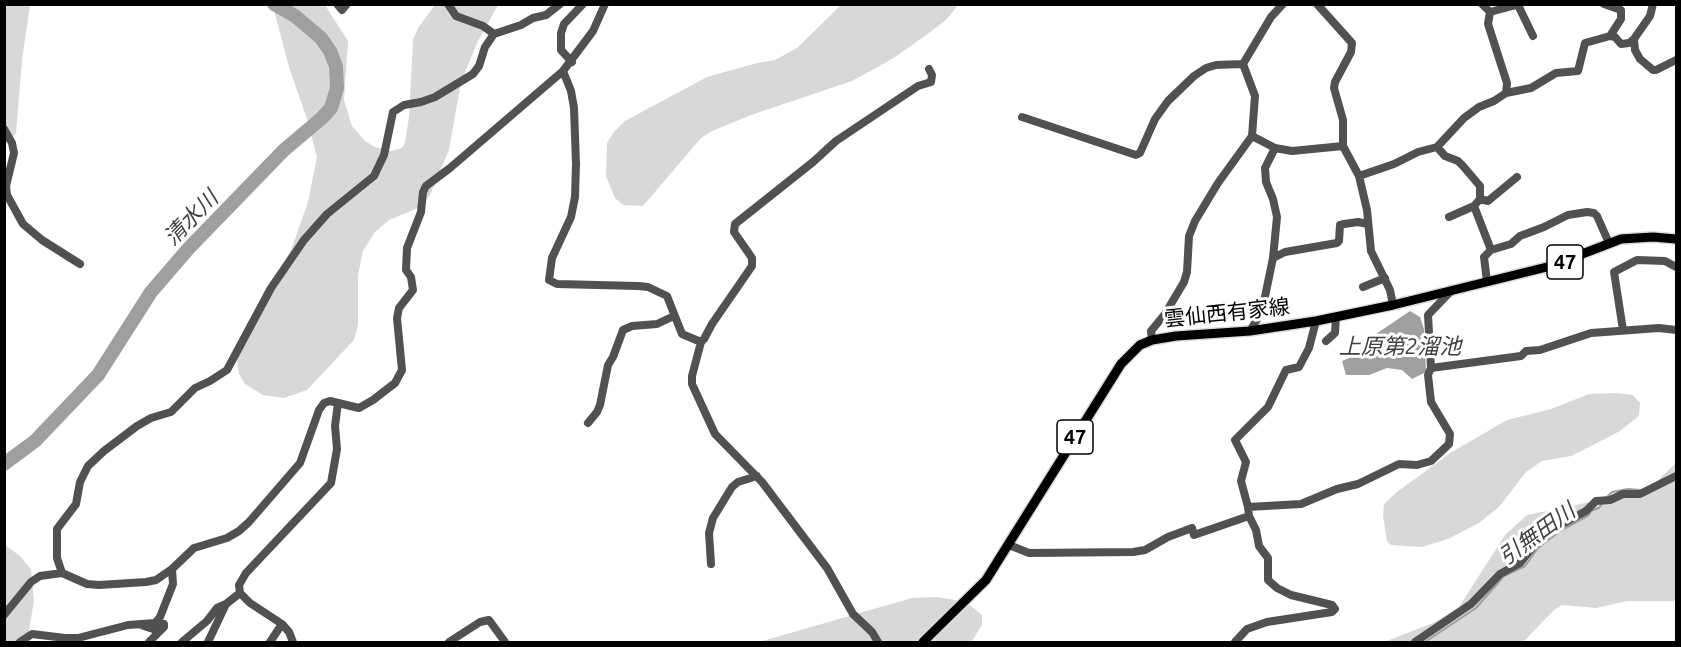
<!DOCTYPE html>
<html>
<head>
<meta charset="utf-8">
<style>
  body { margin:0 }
  #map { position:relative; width:1681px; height:647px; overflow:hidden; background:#fff; font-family:Ubuntu,sans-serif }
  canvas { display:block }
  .frame { position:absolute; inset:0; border:6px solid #000; pointer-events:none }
</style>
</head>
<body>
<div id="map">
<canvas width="1681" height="647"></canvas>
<div class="frame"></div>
</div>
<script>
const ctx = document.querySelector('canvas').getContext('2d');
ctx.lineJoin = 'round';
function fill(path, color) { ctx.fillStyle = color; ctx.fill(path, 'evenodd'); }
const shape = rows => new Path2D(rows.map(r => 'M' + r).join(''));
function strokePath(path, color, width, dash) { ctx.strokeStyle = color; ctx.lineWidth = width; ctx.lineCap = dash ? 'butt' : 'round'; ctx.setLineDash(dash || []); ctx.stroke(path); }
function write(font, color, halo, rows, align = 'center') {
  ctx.font = font + ' Ubuntu,"Noto Sans JP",sans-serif'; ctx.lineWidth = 6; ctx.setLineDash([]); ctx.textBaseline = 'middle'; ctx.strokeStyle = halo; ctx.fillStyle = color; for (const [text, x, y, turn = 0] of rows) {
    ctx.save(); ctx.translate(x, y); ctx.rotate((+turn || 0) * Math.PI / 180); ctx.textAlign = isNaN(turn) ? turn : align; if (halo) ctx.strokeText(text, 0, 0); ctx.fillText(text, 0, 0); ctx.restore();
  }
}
fill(shape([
  [5,5,30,5,22,60,16,133,5,145],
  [274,5,325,5,348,41,344,100,352,126,365,141,375,147,391,151,402,148,405,142,409,117,413,40,418,28,435,5,498,5,478,41,461,82,449,150,430,195,420,207,389,220,375,232,363,251,358,275,358,325,354,340,307,390,284,398,263,395,245,384,239,374,237,359,262,305,291,250,308,202,317,157,306,116,289,67,275,14],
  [841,5,958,5,946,20,925,36,892,59,852,81,754,114,712,131,701,138,643,206,623,205,615,198,606,176,607,143,613,133,625,121,707,77,757,63,775,60,797,48],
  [1616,393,1633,395,1640,403,1639,416,1620,431,1587,448,1571,456,1542,461,1526,472,1499,507,1479,523,1448,539,1422,547,1391,545,1387,541,1383,516,1384,504,1397,492,1450,453,1507,420,1551,409,1589,394],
  [1676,463,1676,601,1627,601,1596,608,1562,605,1554,610,1523,642,1384,642,1433,623,1459,607,1505,535,1527,515,1638,492,1656,482],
  [5,545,20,556,31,569,34,601,27,642,5,642],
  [937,597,966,602,982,615,982,625,972,641,759,642,912,598]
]), '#d8d8d8');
fill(shape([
  [1410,311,1420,317,1424,329,1426,372,1412,379,1402,370,1387,368,1369,375,1346,375,1342,361,1358,354,1373,336]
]), '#9f9f9f');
strokePath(shape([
  [1607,497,1612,492,1628,489,1641,490],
  [1425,642,1476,608,1504,576,1525,566,1538,548,1560,531,1589,515,1591,511,1599,508,1602,504]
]), '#9f9f9f', 2);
strokePath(shape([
  [4,464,35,441,98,375,151,292,188,249,284,150,322,118,331,108,337,88,336,66,330,51,321,38,295,16,274,4]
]), '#9f9f9f', 14);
const major = shape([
  [923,642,986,580,1121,364,1140,345,1152,340,1176,336,1250,331,1316,321,1393,305,1551,266,1621,239,1653,237,1676,239]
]);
strokePath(major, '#dbdbdb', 12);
strokePath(shape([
  [337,4,342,10,347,4],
  [448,4,456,16,483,26,494,34],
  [1317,4,1352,43,1351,52,1335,82,1334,88,1343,120,1343,146],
  [1482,4,1490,12],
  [1653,4,1650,16,1634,39,1635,50,1640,59,1653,70,1656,70,1676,60],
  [1518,5,1533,36],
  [1490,12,1520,4],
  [1610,36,1615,37,1621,44,1629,43,1634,39],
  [572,62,561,50,561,33,564,24,583,4],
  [563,71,571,91,574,108,576,164,575,197,571,217,552,258,549,280,557,284,638,286,648,287,667,296,682,334,701,342,692,376,692,384,715,434,762,482,827,568,853,614,872,632,878,642],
  [1506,93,1531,88,1556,73,1578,71,1585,43,1610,36,1621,19,1621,10,1604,4],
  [1022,117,1136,155,1140,153,1155,119,1168,101,1194,76,1206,68,1216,65,1243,64],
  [4,129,12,143,14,153,6,186,7,195,23,224,42,240,80,264],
  [1252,136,1255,96,1243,64,1271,17,1283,4],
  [1437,147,1445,156,1458,161,1463,166,1480,186,1480,199,1474,206,1491,250,1484,257,1487,282],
  [1359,176,1394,164,1418,152,1437,147,1464,118,1479,107,1494,101,1506,93,1507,83,1488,24,1490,12],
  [1480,199,1488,201,1517,177],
  [1449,217,1474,206],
  [1491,250,1511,244,1520,236,1544,227,1568,215,1587,212,1594,213,1597,216,1609,243],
  [1273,258,1277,217,1273,199,1266,182,1265,168,1275,148],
  [1363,287,1385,278],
  [1316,321,1309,348,1299,367,1286,370,1268,407,1235,440,1246,462,1241,481,1248,507,1301,504,1337,489,1358,484,1399,464,1417,465,1431,461,1449,444,1450,434,1431,402,1428,375,1431,368,1428,315,1452,290],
  [1623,330,1614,272,1637,260,1665,261,1676,267],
  [1250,331,1262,311,1273,258,1285,252,1337,243,1339,241,1340,225,1344,224,1358,222,1368,224],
  [1152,340,1151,331,1165,314,1184,282,1187,272,1189,236,1195,221,1218,183,1252,136,1275,148,1292,151,1343,146,1359,176,1367,210,1371,251,1390,290,1393,305],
  [1326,341,1335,333,1336,317],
  [701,342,704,339,712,324,752,266,752,258,734,232,735,224,813,162,836,141,918,86,931,82,932,75,929,69],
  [1431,368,1521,356,1526,351,1540,350,1591,333,1659,328,1676,330],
  [588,423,597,412,600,405,608,365,613,357,623,330,632,326,657,324,674,316],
  [1009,545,1029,553,1133,552,1145,550,1168,537,1192,528,1194,535,1249,516],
  [711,564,709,533,713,518,732,487,738,482,757,476],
  [62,573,57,558,57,529,76,504,80,482,88,466,104,451,137,426,151,418,171,412,195,388,210,381,227,370,271,288,304,240,327,214,374,176,384,155,393,112,404,105,421,102,435,97,473,74,479,66,485,47,494,34,521,25,533,18,546,15,560,4],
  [4,615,31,582,40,576,62,573,87,584,99,585,146,582,156,580,172,569,194,548,227,538,239,531,249,522,300,463,319,410,324,403,330,401,359,408,373,400,395,383,402,370,397,318,399,308,413,290,411,277,406,270,407,248,421,212,423,192,426,186,450,168,563,71,593,31,605,4],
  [144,626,153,629,164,624,164,627,149,642],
  [20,642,32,634,65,638,78,638,128,625,155,623,160,617,173,584,172,569],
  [182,642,207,621,217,608,226,604],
  [208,642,226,604,240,593],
  [270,642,282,624],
  [293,642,289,632,282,624,250,603,240,593,239,585,246,573,331,483,337,449,335,426,338,403],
  [449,642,480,622,489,620,505,642],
  [1235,642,1247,629,1267,622,1332,612,1335,609,1332,605,1291,595,1277,588,1268,580,1268,558,1259,546,1256,530,1249,516,1248,507],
  [1415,642,1471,604,1500,574,1520,563,1532,548,1555,528,1586,511,1596,501,1610,500,1623,494,1640,494,1676,476]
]), '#515151', 8);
strokePath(major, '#000', 9);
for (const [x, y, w] of [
  [1565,262,36],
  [1075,437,36]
]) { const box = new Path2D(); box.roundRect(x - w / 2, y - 17, w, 34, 4.5); ctx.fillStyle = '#fff'; ctx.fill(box); strokePath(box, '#000', 1.5); }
write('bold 20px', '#000', null, [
  ["47",1565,262],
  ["47",1075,437]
]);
write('21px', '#000', '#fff', [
  ["雲仙西有家線",1227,313,-6]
]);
write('italic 22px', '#404040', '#fff', [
  ["清水川",191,218,-46],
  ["上原第2溜池",1400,347],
  ["引無田川",1537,534,-36]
]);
</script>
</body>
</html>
